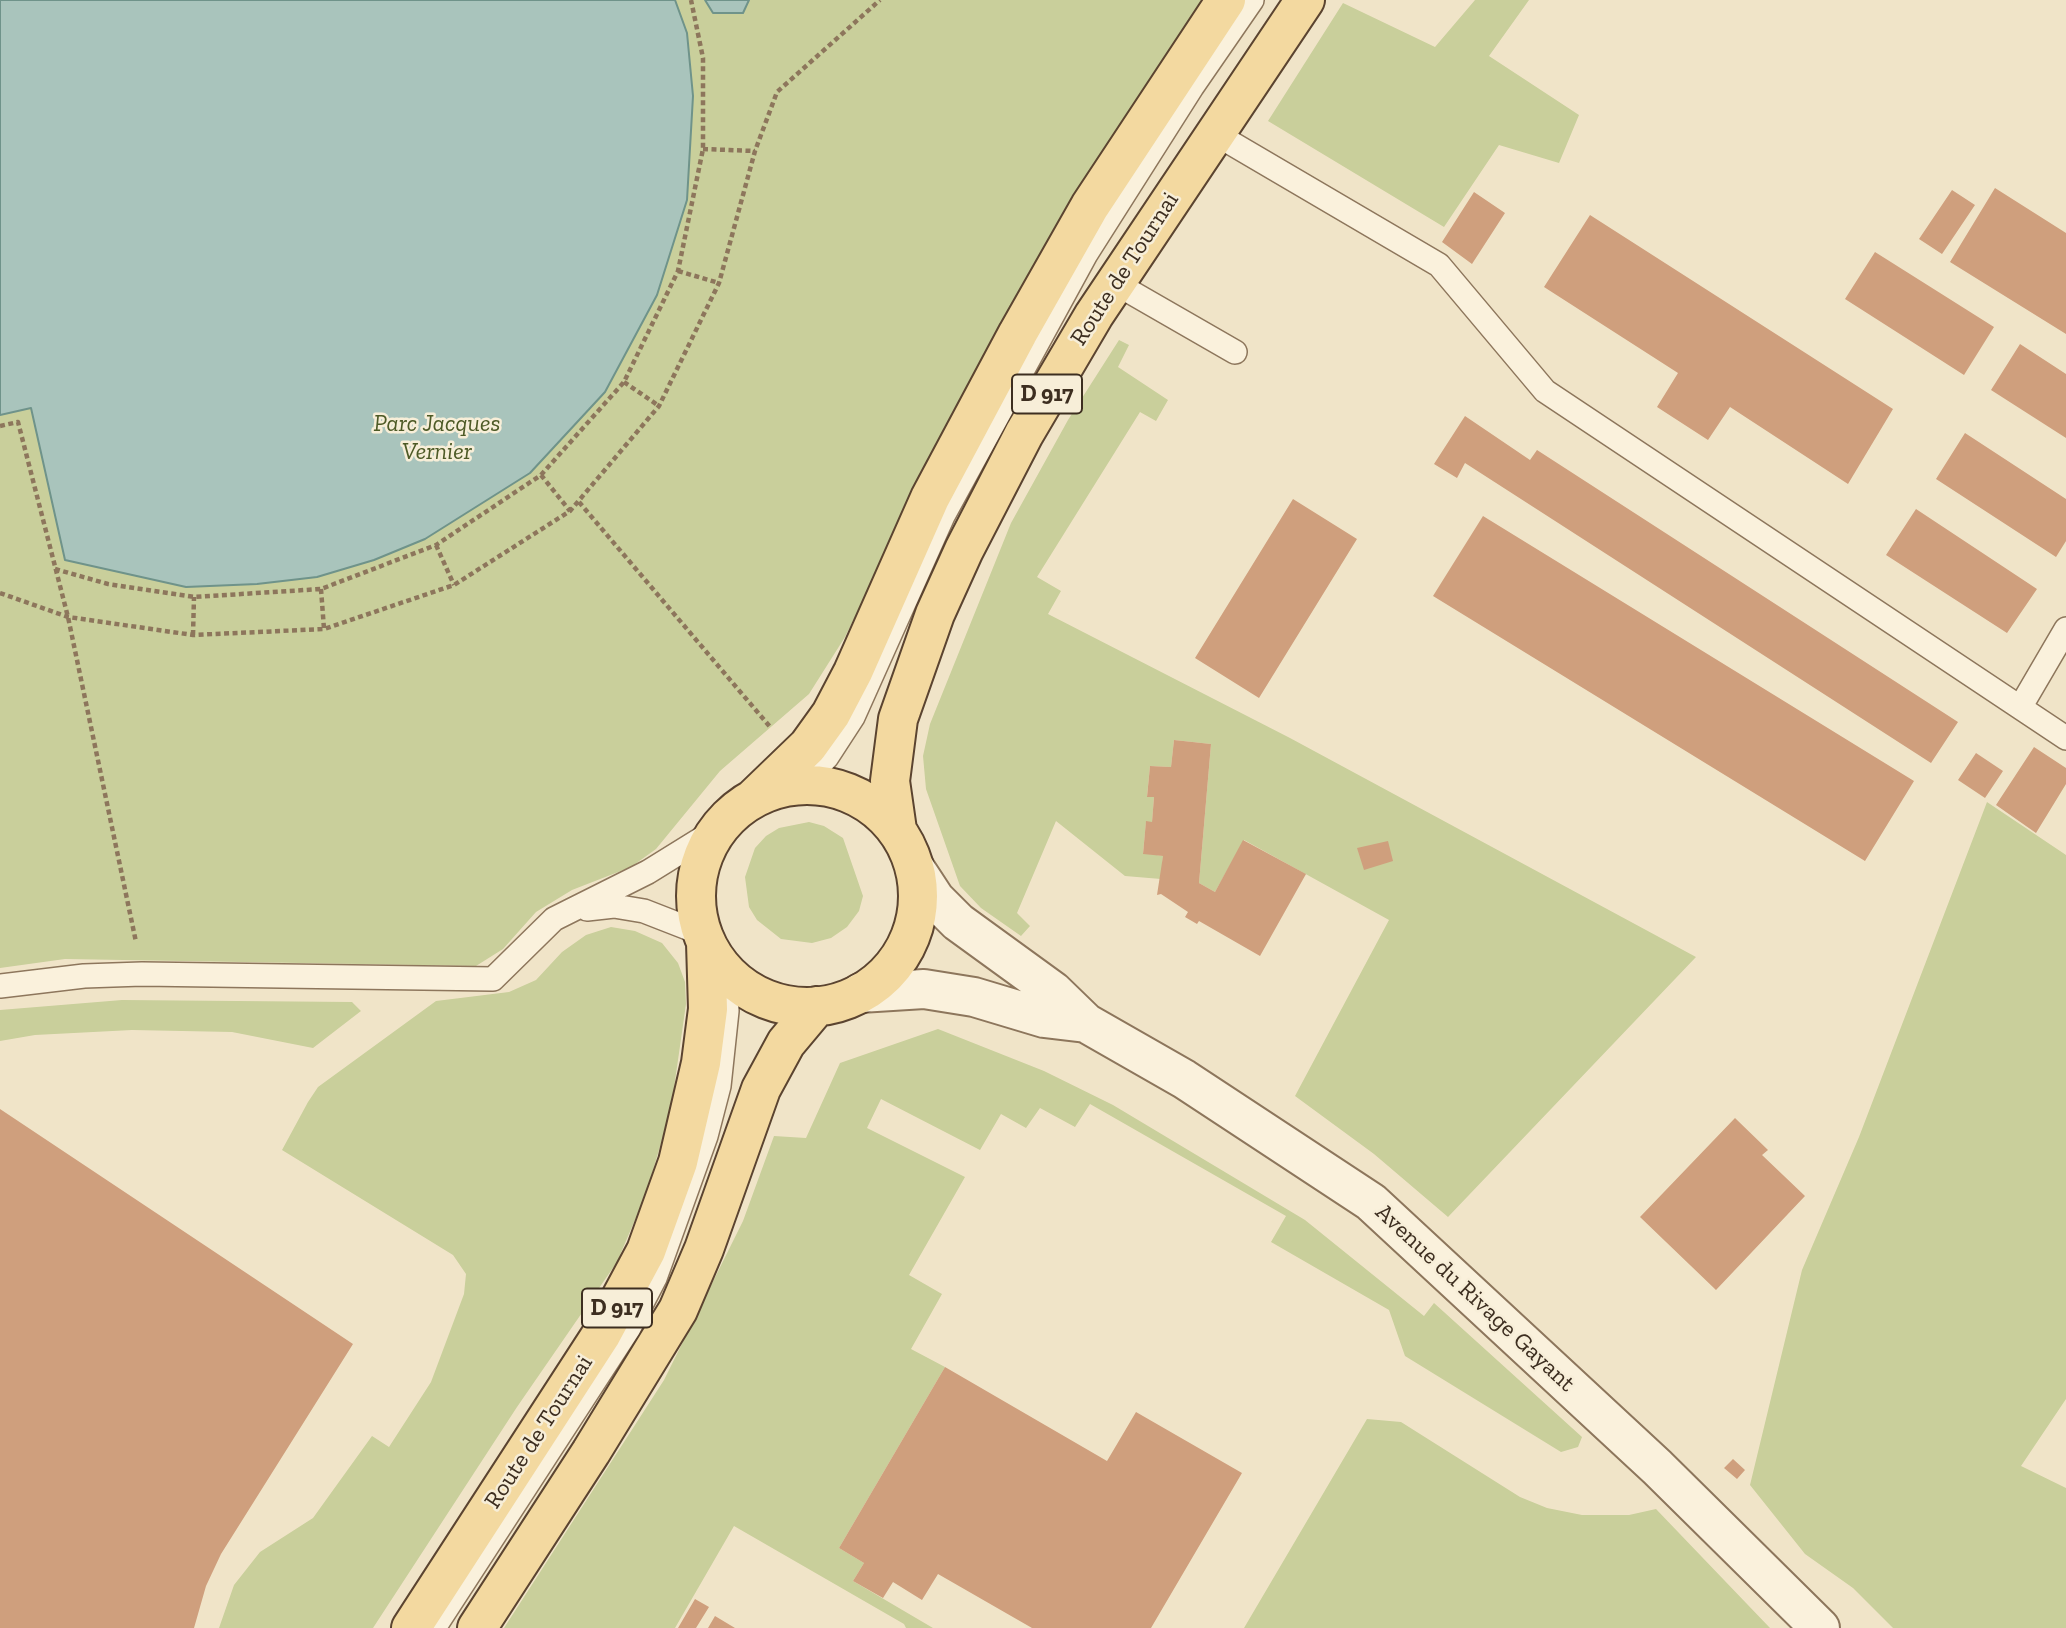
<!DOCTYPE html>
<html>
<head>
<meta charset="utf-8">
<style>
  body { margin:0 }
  canvas { display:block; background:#f0e4c8 }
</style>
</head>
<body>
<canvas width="2066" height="1628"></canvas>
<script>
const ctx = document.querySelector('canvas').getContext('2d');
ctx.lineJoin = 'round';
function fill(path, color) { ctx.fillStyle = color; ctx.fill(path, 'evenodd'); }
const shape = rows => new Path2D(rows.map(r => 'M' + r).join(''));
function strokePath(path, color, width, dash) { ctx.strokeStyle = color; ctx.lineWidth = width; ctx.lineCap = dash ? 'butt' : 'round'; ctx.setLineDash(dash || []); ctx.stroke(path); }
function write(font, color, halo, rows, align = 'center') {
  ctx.font = font + ' "Zilla Slab",serif'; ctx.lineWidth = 5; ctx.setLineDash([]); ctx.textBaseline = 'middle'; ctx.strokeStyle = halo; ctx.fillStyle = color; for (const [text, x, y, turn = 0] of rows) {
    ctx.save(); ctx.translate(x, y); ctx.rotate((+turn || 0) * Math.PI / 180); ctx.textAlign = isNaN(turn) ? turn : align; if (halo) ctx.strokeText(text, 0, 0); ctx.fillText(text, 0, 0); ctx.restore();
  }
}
fill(shape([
  [0,0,1205,0,1065,215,967,388,845,637,809,694,720,771,656,849,631,867,572,890,536,912,503,949,476,966,65,959,0,968],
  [1475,0,1529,0,1489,56,1579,115,1559,163,1499,145,1444,227,1268,121,1343,3,1435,47],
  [1119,340,1129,345,1118,367,1168,400,1156,421,1140,412,1037,577,1061,591,1048,614,1290,738,1696,957,1448,1217,1374,1154,1295,1096,1389,920,1244,840,1215,892,1199,883,1211,744,1174,740,1171,767,1150,766,1147,796,1154,797,1152,822,1146,822,1143,853,1163,856,1161,879,1125,876,1056,821,1017,913,1030,926,1021,936,981,908,960,886,926,789,923,756,930,724,1011,523,1068,420],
  [1987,802,2066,855,2066,1399,2021,1466,2066,1488,2066,1628,1893,1628,1853,1588,1805,1554,1750,1485,1802,1270,1859,1137],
  [809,822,824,826,843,838,863,896,859,911,847,927,831,938,812,943,781,939,757,920,749,907,745,877,755,848,766,836,779,828],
  [611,927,635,931,662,943,678,963,685,982,686,1004,671,1109,646,1194,617,1262,517,1407,373,1628,219,1628,234,1585,260,1552,313,1518,372,1436,389,1447,431,1382,464,1294,466,1274,453,1255,282,1150,308,1102,318,1087,436,1001,509,992,536,980,562,952,586,935],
  [122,1000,352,1002,361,1011,313,1048,232,1032,132,1030,35,1035,0,1041,0,1010],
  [938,1029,1044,1071,1113,1105,1305,1220,1424,1316,1434,1303,1582,1437,1578,1447,1561,1452,1405,1356,1389,1310,1271,1242,1286,1216,1090,1104,1075,1127,1040,1108,1026,1128,1001,1114,980,1150,881,1099,867,1128,965,1177,909,1275,942,1294,911,1349,945,1367,839,1548,864,1563,853,1581,933,1628,906,1628,904,1624,734,1526,675,1628,504,1628,664,1380,743,1221,774,1136,806,1138,840,1063],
  [1367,1419,1401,1422,1520,1497,1547,1508,1582,1515,1629,1515,1656,1509,1770,1628,1244,1628]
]), '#c9cf9b');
const water = shape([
  [0,0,675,0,687,33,693,96,687,200,657,295,605,392,530,473,425,539,374,560,317,577,257,584,186,587,65,560,31,408,0,415,0,0],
  [705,0,749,0,743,13,713,13,705,0]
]);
fill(water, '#a9c4bc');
strokePath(water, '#6f938a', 2);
fill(shape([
  [1995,188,2066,233,2066,334,1950,262],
  [1952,190,1975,205,1942,254,1919,239],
  [1474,192,1505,213,1472,264,1442,242],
  [1590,215,1893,409,1848,484,1730,407,1708,440,1657,407,1678,373,1544,287],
  [1875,252,1994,327,1964,375,1845,299],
  [2020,344,2066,374,2066,438,1991,390],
  [1465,416,1530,460,1537,450,1958,722,1931,763,1465,463,1457,478,1434,464],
  [1965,433,2066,499,2066,541,2056,557,1936,479],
  [1293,499,1357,539,1259,698,1195,658],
  [1916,509,2037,589,2007,633,1886,555],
  [1483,516,1914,781,1865,861,1433,596],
  [1174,740,1211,744,1199,883,1215,892,1243,840,1306,874,1260,956,1199,921,1197,924,1185,917,1188,912,1161,894,1157,895,1163,856,1143,854,1146,821,1152,822,1154,797,1147,797,1150,766,1171,767],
  [2034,747,2066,768,2066,784,2036,833,1996,805],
  [1976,753,2003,771,1985,798,1958,780],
  [1388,841,1393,861,1364,870,1357,848],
  [0,1109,353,1344,221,1554,206,1586,194,1628,0,1628],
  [1735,1118,1768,1150,1762,1155,1805,1196,1716,1290,1640,1217],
  [945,1367,1107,1461,1136,1412,1242,1473,1151,1628,1032,1628,938,1574,922,1600,893,1582,883,1598,853,1581,864,1563,839,1548],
  [1733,1459,1745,1470,1737,1479,1724,1468],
  [695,1599,709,1607,696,1628,678,1628],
  [715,1616,735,1628,708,1628]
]), '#cf9f7d');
const lane = shape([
  [1214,133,1439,265,1545,391,2066,738],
  [1115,283,1235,352],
  [2021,706,2066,629],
  [800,785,827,757,853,717,943,516,1086,254,1192,87,1252,0],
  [587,909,614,906,644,911,703,934],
  [0,986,84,976,142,974,493,979,554,919,648,872,719,828],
  [434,1628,629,1328,655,1278,706,1136,719,1086,727,1011,725,970]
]);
const street = shape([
  [916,870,935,899,958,922,1053,991,1086,1023,1184,1079,1371,1202,1657,1467,1820,1628],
  [860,993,924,989,974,997,1044,1018,1086,1023]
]);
const primary = shape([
  '696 896a111 111 0 1 1 222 0a111 111 0 1 1-222 0Z',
  [753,799,808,746,831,714,853,672,930,498,1018,333,1090,206,1226,0],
  [897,830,890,781,898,719,935,614,964,550,1024,434,1094,315,1305,0],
  [411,1628,601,1335,646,1251,678,1162,701,1063,708,1009,706,943],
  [477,1628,591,1452,678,1310,704,1249,761,1089,786,1043,817,1006]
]);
strokePath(lane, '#8d765c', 26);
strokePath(street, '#8d765c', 42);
strokePath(primary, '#5b4430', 42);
strokePath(shape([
  [703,149,755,151],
  [678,271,719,283],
  [624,382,659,406],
  [0,426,18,422,68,617,136,942],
  [541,475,570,511],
  [579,502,771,728],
  [436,545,454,585],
  [55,569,108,584,194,597,321,589,436,545,541,475,624,382,678,271,703,149,703,58,691,0],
  [321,589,324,629],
  [0,593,68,617,193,635,324,629,454,585,570,511,659,406,719,283,755,151,777,92,880,0],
  [193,635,194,597]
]), '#8d765c', 4.5, [5, 3.5]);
strokePath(lane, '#faf1dc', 23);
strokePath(street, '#faf1dc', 38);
strokePath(primary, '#f3d9a0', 38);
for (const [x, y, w] of [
  [1047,394,70],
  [617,1308,70]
]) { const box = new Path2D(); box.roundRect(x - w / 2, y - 19.5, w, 39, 5); ctx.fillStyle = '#f7eed8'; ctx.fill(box); strokePath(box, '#3d2e20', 2); }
write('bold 23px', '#3d2e20', null, [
  ["D 917",1047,394],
  ["D 917",617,1308]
]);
write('24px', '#3d2e20', '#f7eed8', [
  ["Route de Tournai",1125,269,-57],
  ["Avenue du Rivage Gayant",1475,1298,43],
  ["Route de Tournai",539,1432,-57]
]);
write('italic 24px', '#4d5a26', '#f7eed8', [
  ["Parc Jacques",437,424],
  ["Vernier",437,452]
]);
</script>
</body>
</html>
